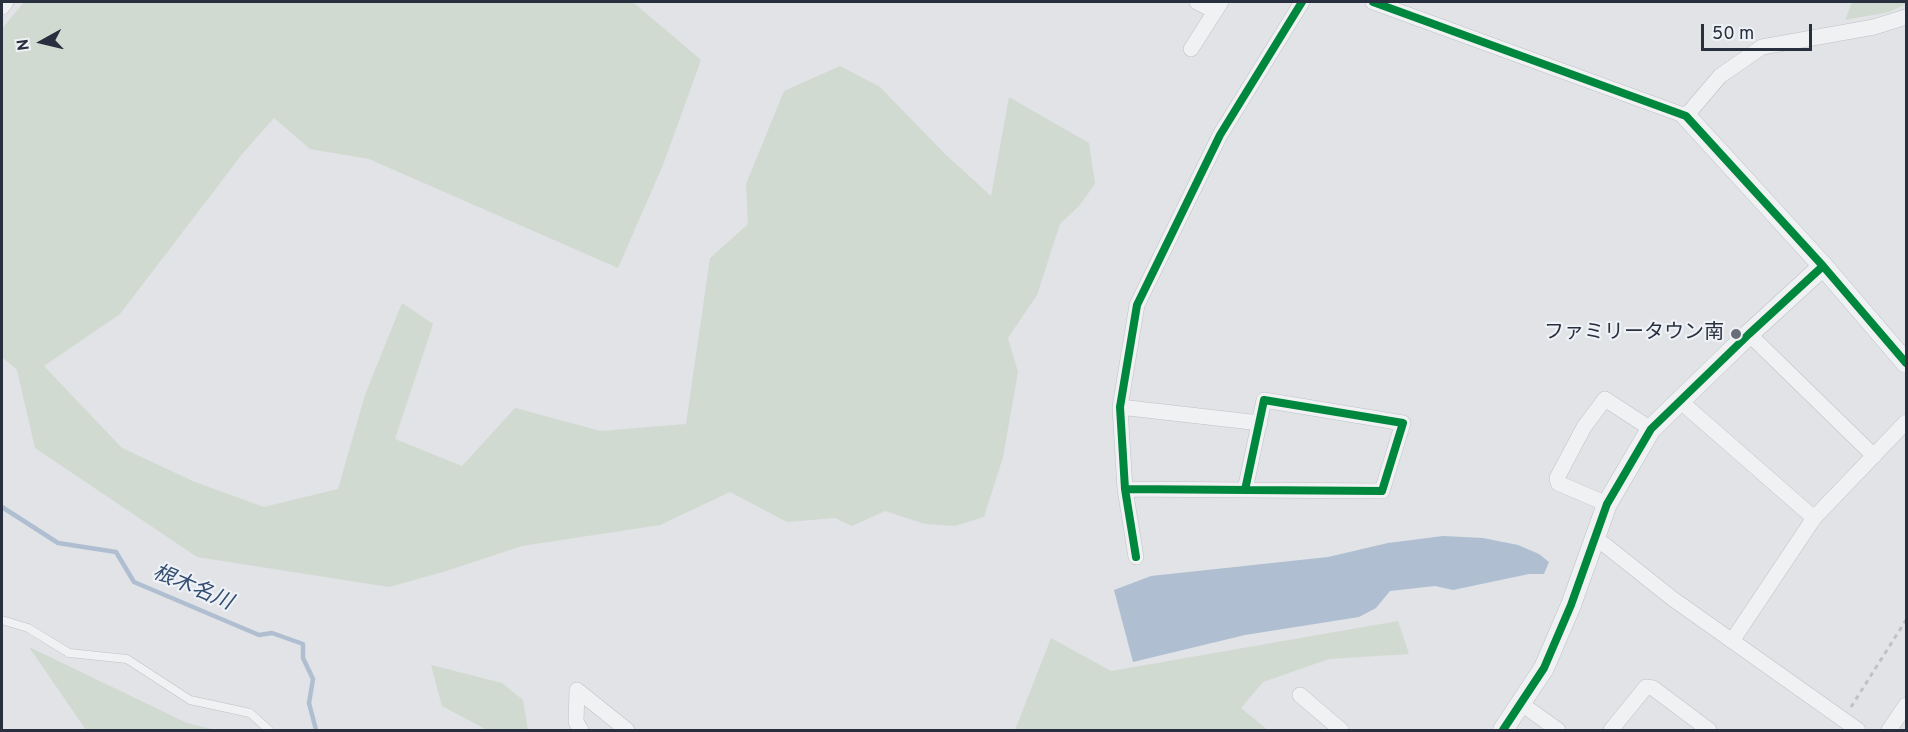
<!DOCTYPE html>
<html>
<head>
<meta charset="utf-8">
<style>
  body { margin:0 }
  #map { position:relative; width:1908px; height:732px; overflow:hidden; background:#e1e3e6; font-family:Overpass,sans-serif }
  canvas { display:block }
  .frame { position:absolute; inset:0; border:3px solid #28303f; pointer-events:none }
  .north { position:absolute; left:12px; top:12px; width:60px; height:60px; -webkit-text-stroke:4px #eef1f6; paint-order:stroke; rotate:262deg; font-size:16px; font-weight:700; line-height:24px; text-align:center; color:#28303f }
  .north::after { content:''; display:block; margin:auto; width:21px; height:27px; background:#28303f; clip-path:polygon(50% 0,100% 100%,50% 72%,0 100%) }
  .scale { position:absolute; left:1701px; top:24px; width:111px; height:27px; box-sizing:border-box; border:3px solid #28303f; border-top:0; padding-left:8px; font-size:18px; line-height:21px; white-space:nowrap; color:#28303f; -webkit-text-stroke:4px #eef1f6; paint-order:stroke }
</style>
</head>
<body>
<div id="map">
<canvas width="1908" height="732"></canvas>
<div class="frame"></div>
<div class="north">N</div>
<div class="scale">50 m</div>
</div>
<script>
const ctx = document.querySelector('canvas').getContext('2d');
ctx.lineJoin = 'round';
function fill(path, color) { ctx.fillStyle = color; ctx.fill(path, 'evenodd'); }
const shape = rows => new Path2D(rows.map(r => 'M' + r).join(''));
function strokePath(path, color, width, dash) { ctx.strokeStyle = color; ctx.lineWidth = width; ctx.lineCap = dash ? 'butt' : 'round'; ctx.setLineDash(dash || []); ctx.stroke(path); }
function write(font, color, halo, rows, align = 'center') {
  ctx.font = font + ' Overpass,"Noto Sans JP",sans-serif'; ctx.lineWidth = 4.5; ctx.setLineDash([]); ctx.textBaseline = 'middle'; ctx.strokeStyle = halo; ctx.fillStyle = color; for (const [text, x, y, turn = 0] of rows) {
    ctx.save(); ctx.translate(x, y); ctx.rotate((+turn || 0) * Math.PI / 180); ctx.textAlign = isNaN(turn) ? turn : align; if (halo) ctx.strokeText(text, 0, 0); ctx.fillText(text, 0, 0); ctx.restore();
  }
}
fill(shape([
  [24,2,633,2,701,60,663,165,618,268,369,159,310,149,274,118,243,153,120,314,44,366,122,448,195,482,264,507,338,489,365,395,402,303,433,324,395,439,462,466,515,408,601,431,686,424,710,258,748,224,746,184,784,91,840,66,880,87,945,154,991,196,1009,97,1089,143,1095,184,1079,206,1060,224,1037,295,1008,338,1018,372,1003,457,984,517,955,526,925,524,885,511,852,526,835,518,787,522,730,492,660,525,522,546,443,572,389,587,197,557,35,448,17,370,2,357,2,29],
  [1852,2,1906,2,1906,4,1889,12,1845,20],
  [1398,621,1409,654,1329,659,1263,682,1241,708,1268,730,1015,730,1051,638,1111,671],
  [29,647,187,723,216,730,86,730],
  [431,665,502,683,523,700,528,730,487,730,442,706]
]), '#d1dad1');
fill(shape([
  [1443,536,1483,538,1518,545,1539,554,1549,562,1544,574,1529,574,1453,590,1435,586,1390,591,1376,608,1359,617,1245,635,1133,662,1114,590,1151,576,1328,557,1388,543]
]), '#afbfd1');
strokePath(shape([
  [2,507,58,543,116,552,134,582,259,635,272,633,303,644,303,658,313,679,309,703,316,730]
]), '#afbfd1', 4.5);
const service = shape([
  [2,620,28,628,69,653,127,659,190,700,250,713,269,730]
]);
const minor = shape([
  [1197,2,1215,11],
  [1373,2,1686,116,1720,76,1762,47,1874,27,1906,17],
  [2,7,6,2],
  [1191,49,1221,2],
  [1749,334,1874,456],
  [1680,401,1814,518],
  [1120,407,1260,423],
  [1125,489,1248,490,1382,491,1403,423,1264,400,1245,490],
  [1607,504,1558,483,1557,478,1584,427,1605,399,1651,429],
  [1593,539,1605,545,1673,599,1858,730],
  [1136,557,1125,489,1120,407,1137,305,1220,135,1302,2],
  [1732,641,1814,518,1906,422],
  [1300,695,1341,730],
  [1523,705,1558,730],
  [581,730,576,722,577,690,627,730],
  [1611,730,1646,687,1653,688,1709,730],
  [1889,730,1906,705]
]);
const tertiary = shape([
  [1686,116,1823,266,1906,363],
  [1503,730,1544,668,1571,605,1607,504,1651,429,1749,334,1823,266]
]);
strokePath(service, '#bfc1c4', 9);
strokePath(minor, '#bfc1c4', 16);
strokePath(tertiary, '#bfc1c4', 21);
strokePath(shape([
  [1851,707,1906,620]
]), '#c0c1c6', 3, [4.5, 4.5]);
strokePath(service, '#f0f1f3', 8);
strokePath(minor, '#f0f1f3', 15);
strokePath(tertiary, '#f0f1f3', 20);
strokePath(shape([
  [1373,2,1686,116,1823,266,1906,363],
  [1125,489,1248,490,1382,491,1403,423,1264,400,1245,490],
  [1136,557,1125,489,1120,407,1137,305,1220,135,1302,2],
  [1503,730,1544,668,1571,605,1607,504,1651,429,1749,334,1823,266]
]), '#00873e', 8);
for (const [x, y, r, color] of [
  [1736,334,6,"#696f79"]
]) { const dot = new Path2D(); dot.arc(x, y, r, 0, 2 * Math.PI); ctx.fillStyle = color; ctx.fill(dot); strokePath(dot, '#eef1f6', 2); }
write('20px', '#28303f', '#eef1f6', [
  ["ファミリータウン南",1724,334]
], 'right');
write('italic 21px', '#334e72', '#eef1f6', [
  ["根木名川",192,589,23]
]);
</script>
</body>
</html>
